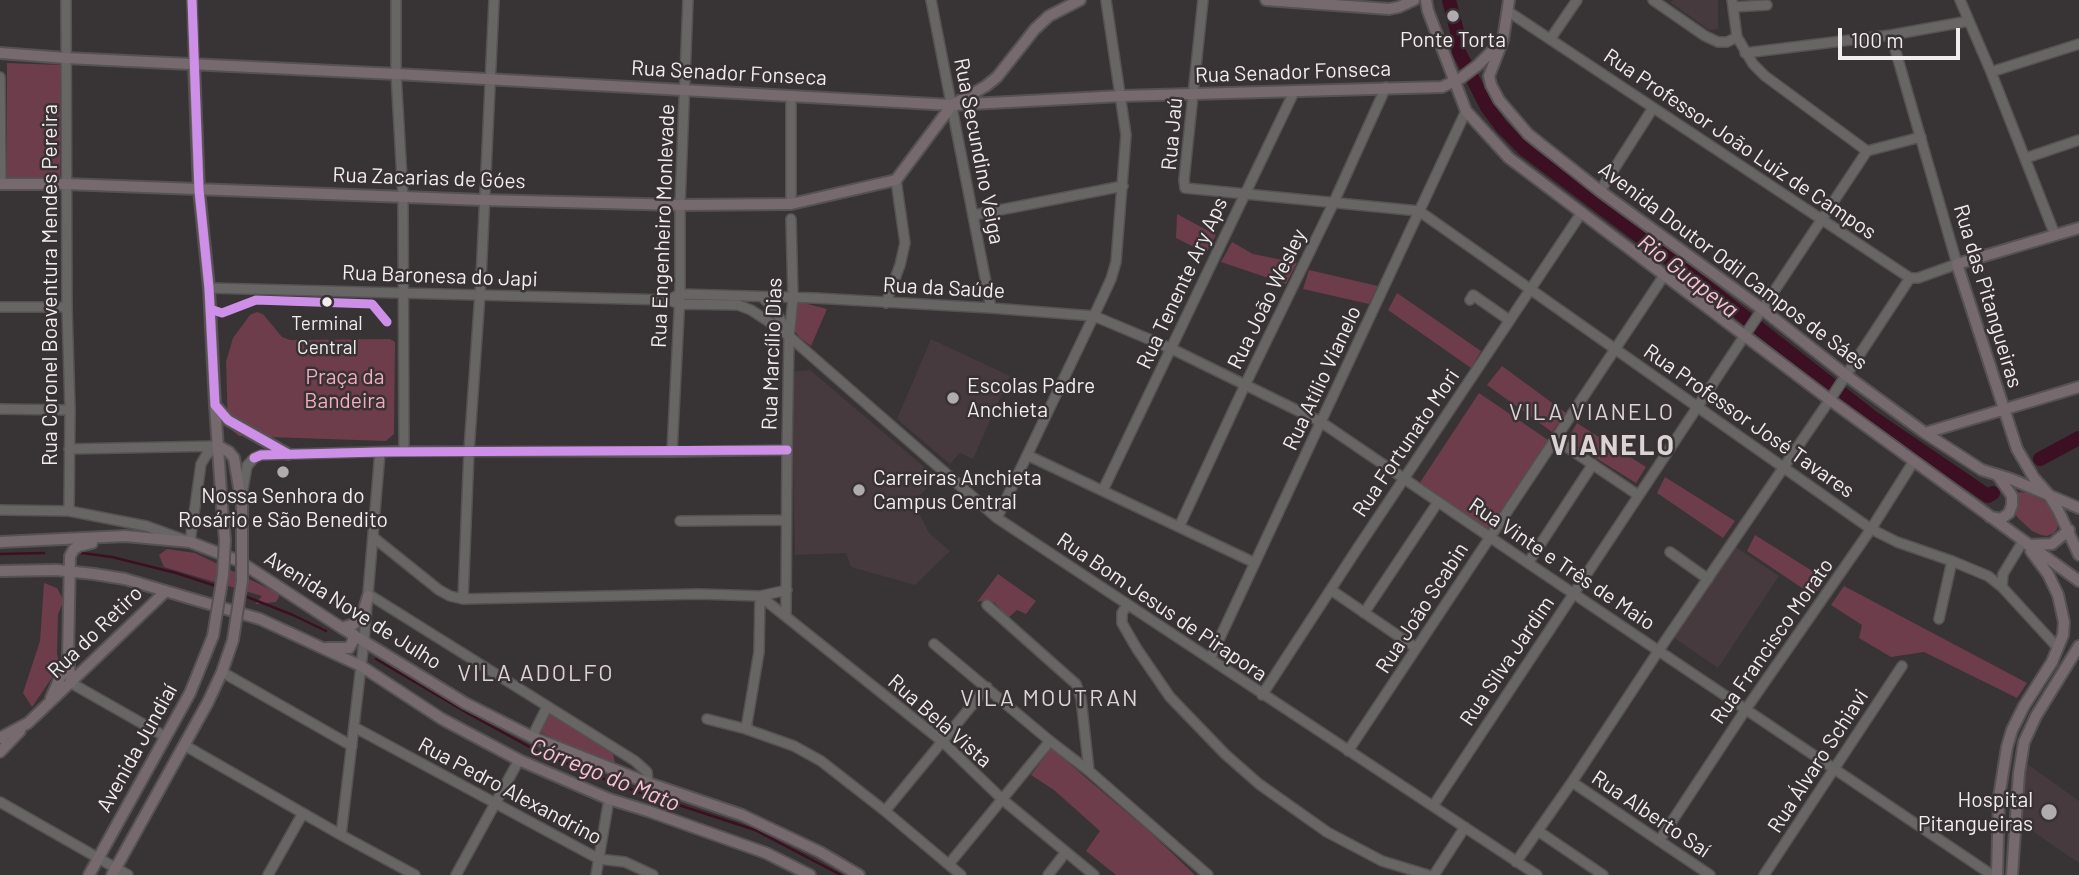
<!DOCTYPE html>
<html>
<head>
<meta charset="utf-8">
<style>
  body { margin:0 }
  #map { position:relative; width:2079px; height:875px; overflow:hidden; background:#383335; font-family:Barlow,sans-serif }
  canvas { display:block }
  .scale { position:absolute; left:1838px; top:28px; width:122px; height:32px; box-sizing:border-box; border:4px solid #f1eced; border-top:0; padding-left:9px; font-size:21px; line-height:24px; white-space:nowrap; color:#f1eced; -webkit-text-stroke:5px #393234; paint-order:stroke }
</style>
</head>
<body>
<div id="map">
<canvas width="2079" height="875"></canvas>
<div class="scale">100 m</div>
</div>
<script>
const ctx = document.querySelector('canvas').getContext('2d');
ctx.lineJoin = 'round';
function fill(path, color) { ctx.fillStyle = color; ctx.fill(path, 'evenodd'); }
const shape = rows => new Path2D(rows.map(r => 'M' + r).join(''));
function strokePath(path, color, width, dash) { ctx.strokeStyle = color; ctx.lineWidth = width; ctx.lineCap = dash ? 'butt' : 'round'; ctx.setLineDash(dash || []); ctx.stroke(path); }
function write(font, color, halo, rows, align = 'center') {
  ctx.font = font + ' Barlow,sans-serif'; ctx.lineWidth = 5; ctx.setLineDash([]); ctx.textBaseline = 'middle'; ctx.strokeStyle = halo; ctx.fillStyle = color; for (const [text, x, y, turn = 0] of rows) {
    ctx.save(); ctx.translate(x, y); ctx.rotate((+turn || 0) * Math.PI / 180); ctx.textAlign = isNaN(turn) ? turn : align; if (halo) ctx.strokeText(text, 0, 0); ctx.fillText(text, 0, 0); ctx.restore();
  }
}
fill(shape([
  [1674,0,1718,0,1718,29,1709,30,1670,2],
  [931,339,1010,376,973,459,960,453,950,464,897,419],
  [810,370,936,477,914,503,929,533,950,551,915,585,851,567,846,553,795,555,791,372],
  [1734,546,1779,576,1718,668,1673,637],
  [2023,761,2079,801,2079,863,2019,822]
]), '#463a3e');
fill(shape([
  [7,63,61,65,60,177,7,177],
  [1177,214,1216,235,1206,253,1176,238],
  [1232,242,1253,254,1297,263,1286,284,1221,262],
  [1309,270,1378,286,1369,304,1303,289],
  [1397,293,1481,351,1471,368,1388,310],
  [796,301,827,309,811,346,799,337,795,331,793,313],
  [257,312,263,314,282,337,290,340,390,339,395,342,394,434,386,441,239,436,228,427,226,362,233,338,250,315],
  [1502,366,1566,413,1552,432,1487,385],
  [1479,393,1548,440,1488,530,1419,484],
  [1577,423,1646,467,1636,483,1567,440],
  [1665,477,1735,521,1723,538,1657,493],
  [2019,492,2027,493,2046,502,2055,514,2058,523,2057,529,2054,533,2047,536,2041,535,2032,531,2019,519,2015,514,2014,503,2016,495],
  [1755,535,1825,579,1814,596,1747,551],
  [167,549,195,553,278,593,279,597,276,602,255,604,262,596,164,567,159,555],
  [998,574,1036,601,1026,614,1017,610,1008,618,995,603,987,600,977,602],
  [44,583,57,588,64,601,58,614,57,654,60,666,32,707,23,693,40,641],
  [1844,586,2027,683,2017,698,1924,652,1891,657,1859,638,1862,625,1831,605],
  [550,713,613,754,615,763,605,763,540,732],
  [1051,748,1150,832,1195,875,1116,875,1086,851,1100,831,1054,790,1031,775]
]), '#6d3d4c');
strokePath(shape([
  [82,553,112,557,176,573,219,587],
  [0,554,44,553],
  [242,595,293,615,326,631],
  [376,659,469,714,537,751,621,786,755,830,841,875]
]), '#3d0f22', 2.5);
strokePath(shape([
  [1449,0,1458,35,1459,52,1487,107,1502,127,1525,150,1704,285,1872,417,1988,496,1993,493],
  [2040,459,2079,438]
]), '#3d0f22', 14);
const minor = shape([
  [66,0,67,307,70,410,69,511],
  [192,0,194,64],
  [396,0,396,74,403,196,404,451],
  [931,0,991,308],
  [1203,0,1184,180,1185,188,1419,211,1871,529,1897,542,1952,561,1988,576,2002,587,2058,648],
  [1653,0,1705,36,1718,42,1727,42,1737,37],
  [1732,0,1737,37,1753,64,1765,76,1867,151],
  [1960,0,1991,72,2055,235],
  [1733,7,1767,5],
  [1509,12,1910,278,1918,278,1957,264,1891,35],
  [1551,38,1577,0],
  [1745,53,1891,35,1969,21],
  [1991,72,2079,44],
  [0,77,1,184],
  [791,96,791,204],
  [1867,151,1921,137],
  [2026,158,2079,140],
  [1600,191,1653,108],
  [974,215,1123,186],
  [209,288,669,300,679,304,738,305,751,310,783,331,997,518,1537,875],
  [763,298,774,308,782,323,783,331],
  [669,300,680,294,815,298,991,308,1094,316,1170,348,1321,422,1528,563,1992,875],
  [1470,300,1473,295,1509,320],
  [886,303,900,265,905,243,896,180],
  [0,307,67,307],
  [0,409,70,410],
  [1555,439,1638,495],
  [69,449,217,446],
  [672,452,680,294,680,205,688,0],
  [1027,455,1255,563],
  [1103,490,1294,92],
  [242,494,247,466,254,458,261,455,404,451,672,452,787,450],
  [0,510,69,511,146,526,190,542,201,464,207,454,218,446],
  [997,518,1099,305,1111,279,1116,262,1126,135,1106,0],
  [680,521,786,520],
  [1179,527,1245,385,1333,204,1386,87],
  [373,537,439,590,450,596,463,599,699,594,760,596,787,590],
  [1670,552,1708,579],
  [1528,563,1593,464],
  [2002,587,2003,574,2023,541],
  [1331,590,1416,648],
  [368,594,635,761,647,772,648,783],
  [760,596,943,742,1003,800,1094,875],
  [463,599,469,451,481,279,494,0],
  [987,605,1076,684,1081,698,1089,771],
  [1127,605,1122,613,1122,623,1137,649,1170,697,1225,754,1259,784,1327,832,1382,861,1428,875],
  [1364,613,1438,502],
  [786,615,787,450,789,338,793,298,791,219],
  [1939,619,1952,561],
  [934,644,1050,741,1089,771,1208,875],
  [1210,659,1466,111],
  [222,672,352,746],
  [71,683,166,737],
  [1262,695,1357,549,1582,212],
  [707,719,746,729,794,746,821,761,885,811,961,875],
  [354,727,599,859,625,862,653,875],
  [746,729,759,652,760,596],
  [532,737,547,707],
  [184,745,341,835,415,875],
  [1348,751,1665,274],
  [1572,782,1710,875],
  [0,802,128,875],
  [1433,806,1867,151],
  [885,811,987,687],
  [1538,831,1603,875],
  [341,835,364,641,380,452],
  [1659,841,1746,709,1871,529,1914,461],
  [1516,862,1572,782,1659,650,1833,395,1910,278],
  [949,864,1050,741],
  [268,875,303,813],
  [456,875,519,760],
  [596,875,609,799],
  [1048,875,1066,852],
  [1434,875,1465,827],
  [1764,875,1902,666]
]);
const major = shape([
  [1266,0,1389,9,1399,7,1414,0],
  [1426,0,1428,11,1466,111,1509,158,1830,400,2079,581],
  [1509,0,1503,40,1489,76,1491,85,1499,100,1528,134,1600,191,1762,309,1847,376,1925,433,1982,470,2011,479,2079,508],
  [0,53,66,58,396,74,952,105,1121,96,1442,87,1461,78,1478,65,1503,40],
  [194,64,199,190,209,288,215,405,222,506],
  [0,184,66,184,483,200,680,205,791,204,896,180,952,105,986,86,997,77,1035,29,1049,16,1080,0],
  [2079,228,1957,264,2017,449,2034,478,2049,495,2058,510,2079,555],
  [215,405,228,420,288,454],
  [1925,433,2079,387],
  [218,446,229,452,234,458,242,505],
  [1990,517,2001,519,2009,513,2012,505,2012,496,1998,476],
  [0,542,125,536,190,542,239,561,342,628,465,703,532,737,648,783,742,815,820,852,859,875],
  [2028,545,2052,544,2069,530],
  [0,571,56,570,94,574,125,579,260,619,361,666,442,719,519,760,609,799,648,811,766,853,810,875],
  [342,628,354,624,362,616,368,596],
  [327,648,349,648,353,641,353,634],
  [71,683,68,658,70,556,74,549,79,546,92,543],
  [51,698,67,662],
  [0,738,28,723,166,591],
  [0,752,20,731],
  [89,875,190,693,213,636],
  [112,875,208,702,222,672,233,640],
  [1997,875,1999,797,2007,747,2012,730,2024,706,2052,662,2063,635,2064,622,2058,595,2048,574,2031,551],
  [2012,875,2019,773,2024,742,2036,716,2079,646]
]);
strokePath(minor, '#565253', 12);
strokePath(major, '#565253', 14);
strokePath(minor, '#686565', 9);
strokePath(major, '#766a6f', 10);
const majorBridge = shape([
  [213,636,223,575,225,540,222,506],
  [233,640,242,581,242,505]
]);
strokePath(majorBridge, '#565253', 14, []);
strokePath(majorBridge, '#766a6f', 10);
strokePath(shape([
  [192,0,199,190,209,288,215,405,228,420,288,454],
  [210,309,222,313,256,300,372,304,387,322],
  [254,458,261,455,380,452,787,450]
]), '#ce8fe9', 9);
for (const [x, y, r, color] of [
  [1453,16,7,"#b0abad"],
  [327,302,6,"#f1eced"],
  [953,398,7,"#b0abad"],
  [283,472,7,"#b0abad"],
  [859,490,7,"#b0abad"],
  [2049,812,9,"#b0abad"]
]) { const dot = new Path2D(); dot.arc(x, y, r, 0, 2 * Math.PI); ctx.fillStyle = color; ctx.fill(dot); strokePath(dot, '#393234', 2.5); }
write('19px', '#f1eced', '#393234', [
  ["Terminal",327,324],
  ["Central",327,348]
]);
write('21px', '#f1eced', '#393234', [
  ["Ponte Torta",1453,40],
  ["Escolas Padre",967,386,"left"],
  ["Anchieta",967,410,"left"],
  ["Carreiras Anchieta",873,478,"left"],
  ["Campus Central",873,502,"left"],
  ["Nossa Senhora do",283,496],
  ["Rosário e São Benedito",283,520],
  ["Hospital",2033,800,"right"],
  ["Pitangueiras",2033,824,"right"]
]);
write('21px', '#f1eced', '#393234', [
  ["Rua Senador Fonseca",1293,72,-2],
  ["Rua Senador Fonseca",729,73,3],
  ["Rua Jaú",1172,134,-85],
  ["Rua Professor João Luiz de Campos",1740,144,34],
  ["Rua Secundino Veiga",979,151,79],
  ["Rua Zacarias de Góes",429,178,2],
  ["Rua Engenheiro Monlevade",663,226,-88],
  ["Avenida Doutor Odil Campos de Sáes",1733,266,37],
  ["Rua Baronesa do Japi",440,276,2],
  ["Rua Tenente Ary Aps",1182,283,-65],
  ["Rua Coronel Boaventura Mendes Pereira",50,285,-90],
  ["Rua da Saúde",944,288,3],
  ["Rua das Pitangueiras",1988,296,73],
  ["Rua João Wesley",1267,299,-64],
  ["Rua Marcílio Dias",772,354,-88],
  ["Rua Atílio Vianelo",1322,378,-65],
  ["Rua Professor José Tavares",1749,421,35],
  ["Rua Fortunato Mori",1406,443,-56],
  ["Rua Vinte e Três de Maio",1562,564,34],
  ["Rua Bom Jesus de Pirapora",1162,607,34],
  ["Rua João Scabin",1422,608,-57],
  ["Avenida Nove de Julho",353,610,32],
  ["Rua do Retiro",95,632,-44],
  ["Rua Francisco Morato",1772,641,-55],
  ["Rua Silva Jardim",1507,661,-56],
  ["Rua Bela Vista",940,721,41],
  ["Avenida Jundiaí",137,748,-61],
  ["Rua Álvaro Schiavi",1818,761,-57],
  ["Rua Pedro Alexandrino",510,791,28],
  ["Rua Alberto Saí",1651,814,34]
]);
write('21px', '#f4acc2', '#393234', [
  ["Praça da",345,377],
  ["Bandeira",345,401]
]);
write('italic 23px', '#fbc3d3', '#393234', [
  ["Rio Guapeva",1688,276,38],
  ["Córrego do Mato",605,775,22]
]);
ctx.letterSpacing = '2px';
write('23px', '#dcd3d5', '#393234', [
  ["VILA VIANELO",1592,412],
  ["VILA ADOLFO",536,673],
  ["VILA MOUTRAN",1050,698]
]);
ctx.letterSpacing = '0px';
ctx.letterSpacing = '2px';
write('bold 28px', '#dcd3d5', '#393234', [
  ["VIANELO",1613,446]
]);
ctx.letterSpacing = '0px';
</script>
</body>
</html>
